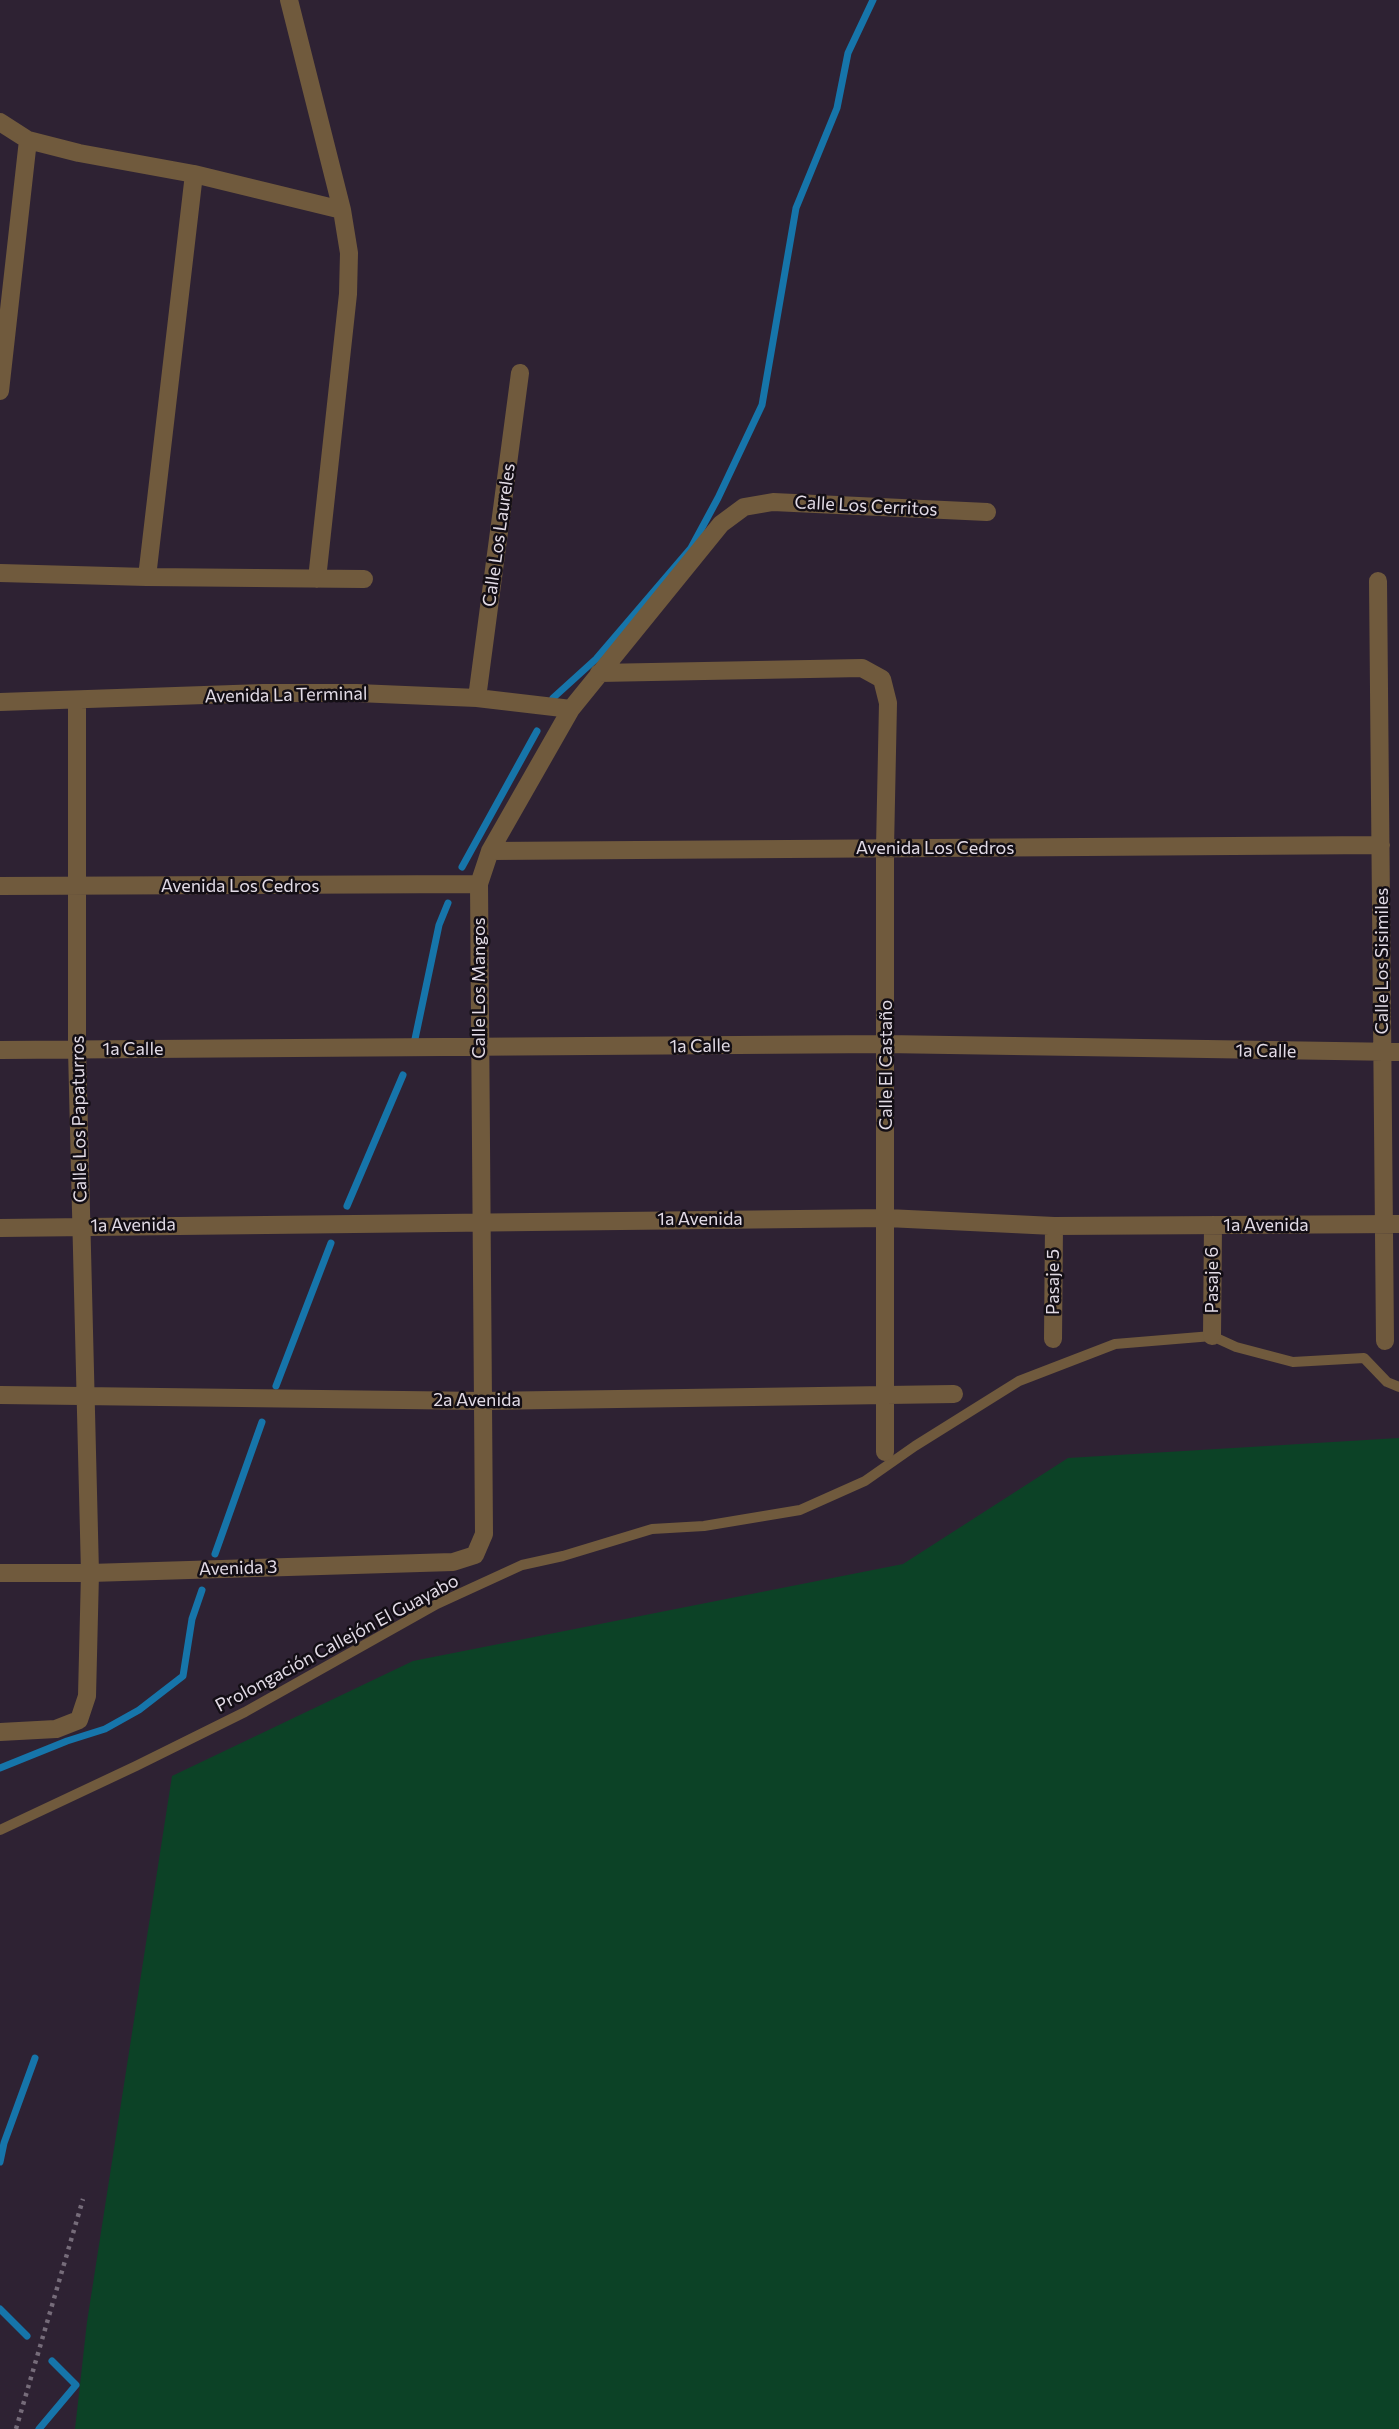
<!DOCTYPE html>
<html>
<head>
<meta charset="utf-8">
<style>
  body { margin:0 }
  canvas { display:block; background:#2e2233 }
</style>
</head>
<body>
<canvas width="1399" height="2429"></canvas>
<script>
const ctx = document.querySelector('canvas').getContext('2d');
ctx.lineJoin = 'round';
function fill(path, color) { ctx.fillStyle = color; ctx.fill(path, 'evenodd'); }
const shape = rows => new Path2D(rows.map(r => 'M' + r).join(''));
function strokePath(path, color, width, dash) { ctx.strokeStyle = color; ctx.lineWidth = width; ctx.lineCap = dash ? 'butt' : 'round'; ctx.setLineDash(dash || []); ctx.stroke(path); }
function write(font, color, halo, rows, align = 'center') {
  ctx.font = font + ' Commissioner,sans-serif'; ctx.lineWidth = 5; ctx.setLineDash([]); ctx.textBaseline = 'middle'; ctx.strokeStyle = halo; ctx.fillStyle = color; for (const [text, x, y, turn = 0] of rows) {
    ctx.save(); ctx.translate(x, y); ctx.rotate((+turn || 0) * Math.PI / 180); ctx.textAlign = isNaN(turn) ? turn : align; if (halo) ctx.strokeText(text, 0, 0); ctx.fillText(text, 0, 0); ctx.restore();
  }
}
fill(shape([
  [1399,1438,1399,2429,75,2429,87,2322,172,1776,413,1661,903,1564,1068,1458]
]), '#0c4226');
strokePath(shape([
  [553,698,596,659,691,548,718,498,762,405,796,208,837,108,848,53,873,0],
  [462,867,537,731],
  [415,1039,439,925,448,903],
  [347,1206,403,1075],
  [276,1386,331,1243],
  [215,1554,262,1422],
  [0,1768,67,1741,105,1729,139,1710,183,1676,192,1619,202,1590],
  [0,2162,4,2143,35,2058],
  [0,2309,27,2336],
  [39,2429,76,2385,52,2361]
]), '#1675aa', 7);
strokePath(shape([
  [16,2429,83,2199]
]), '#766c7a', 4.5, [3.5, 5]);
strokePath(shape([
  [0,1830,136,1766,245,1712,437,1604,522,1565,563,1556,652,1529,704,1526,800,1510,865,1481,915,1446,1019,1381,1115,1344,1212,1336,1236,1347,1293,1362,1364,1358,1387,1382,1399,1387]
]), '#705a3d', 10);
strokePath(shape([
  [289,0,342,210,349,253,348,294,317,579],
  [0,122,28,140,79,153,194,174,342,210],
  [0,391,28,140],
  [0,573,147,577,364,579],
  [147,577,194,174],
  [1378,581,1385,1341],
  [599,673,862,668,882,679,888,703,885,848,885,1452],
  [477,698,520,373],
  [0,702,263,693,357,693,477,698,571,709],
  [490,851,1381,845],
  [0,886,479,884],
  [0,1050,885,1044,1399,1052],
  [0,1228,887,1218,1054,1226,1399,1224],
  [1212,1336,1213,1225],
  [1053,1339,1054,1226],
  [0,1395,483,1401,954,1394],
  [0,1573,90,1573,453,1562,475,1555,484,1534,479,884,490,851,571,709,721,524,744,507,773,502,987,512],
  [0,1732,56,1729,79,1720,87,1696,90,1573,77,1049,77,701]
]), '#705a3d', 18);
write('18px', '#e2dbe6', '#130e15', [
  ["Calle Los Cerritos",866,506,3],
  ["Calle Los Laureles",499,535,-82],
  ["Avenida La Terminal",286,695,-1],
  ["Avenida Los Cedros",935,848],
  ["Avenida Los Cedros",240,886],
  ["Calle Los Sisimiles",1382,961,-90],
  ["Calle Los Mangos",479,988,-90],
  ["1a Calle",700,1046,-1],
  ["1a Calle",133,1049],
  ["1a Calle",1266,1051,1],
  ["Calle El Castaño",886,1065,-90],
  ["Calle Los Papaturros",79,1119,-91],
  ["1a Avenida",700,1219],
  ["1a Avenida",133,1225,-1],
  ["1a Avenida",1266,1225],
  ["Pasaje 6",1212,1280,-90],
  ["Pasaje 5",1053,1282,-90],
  ["2a Avenida",477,1400],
  ["Avenida 3",238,1568,-2],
  ["Prolongación Callejón El Guayabo",337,1643,-28]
]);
</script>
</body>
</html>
